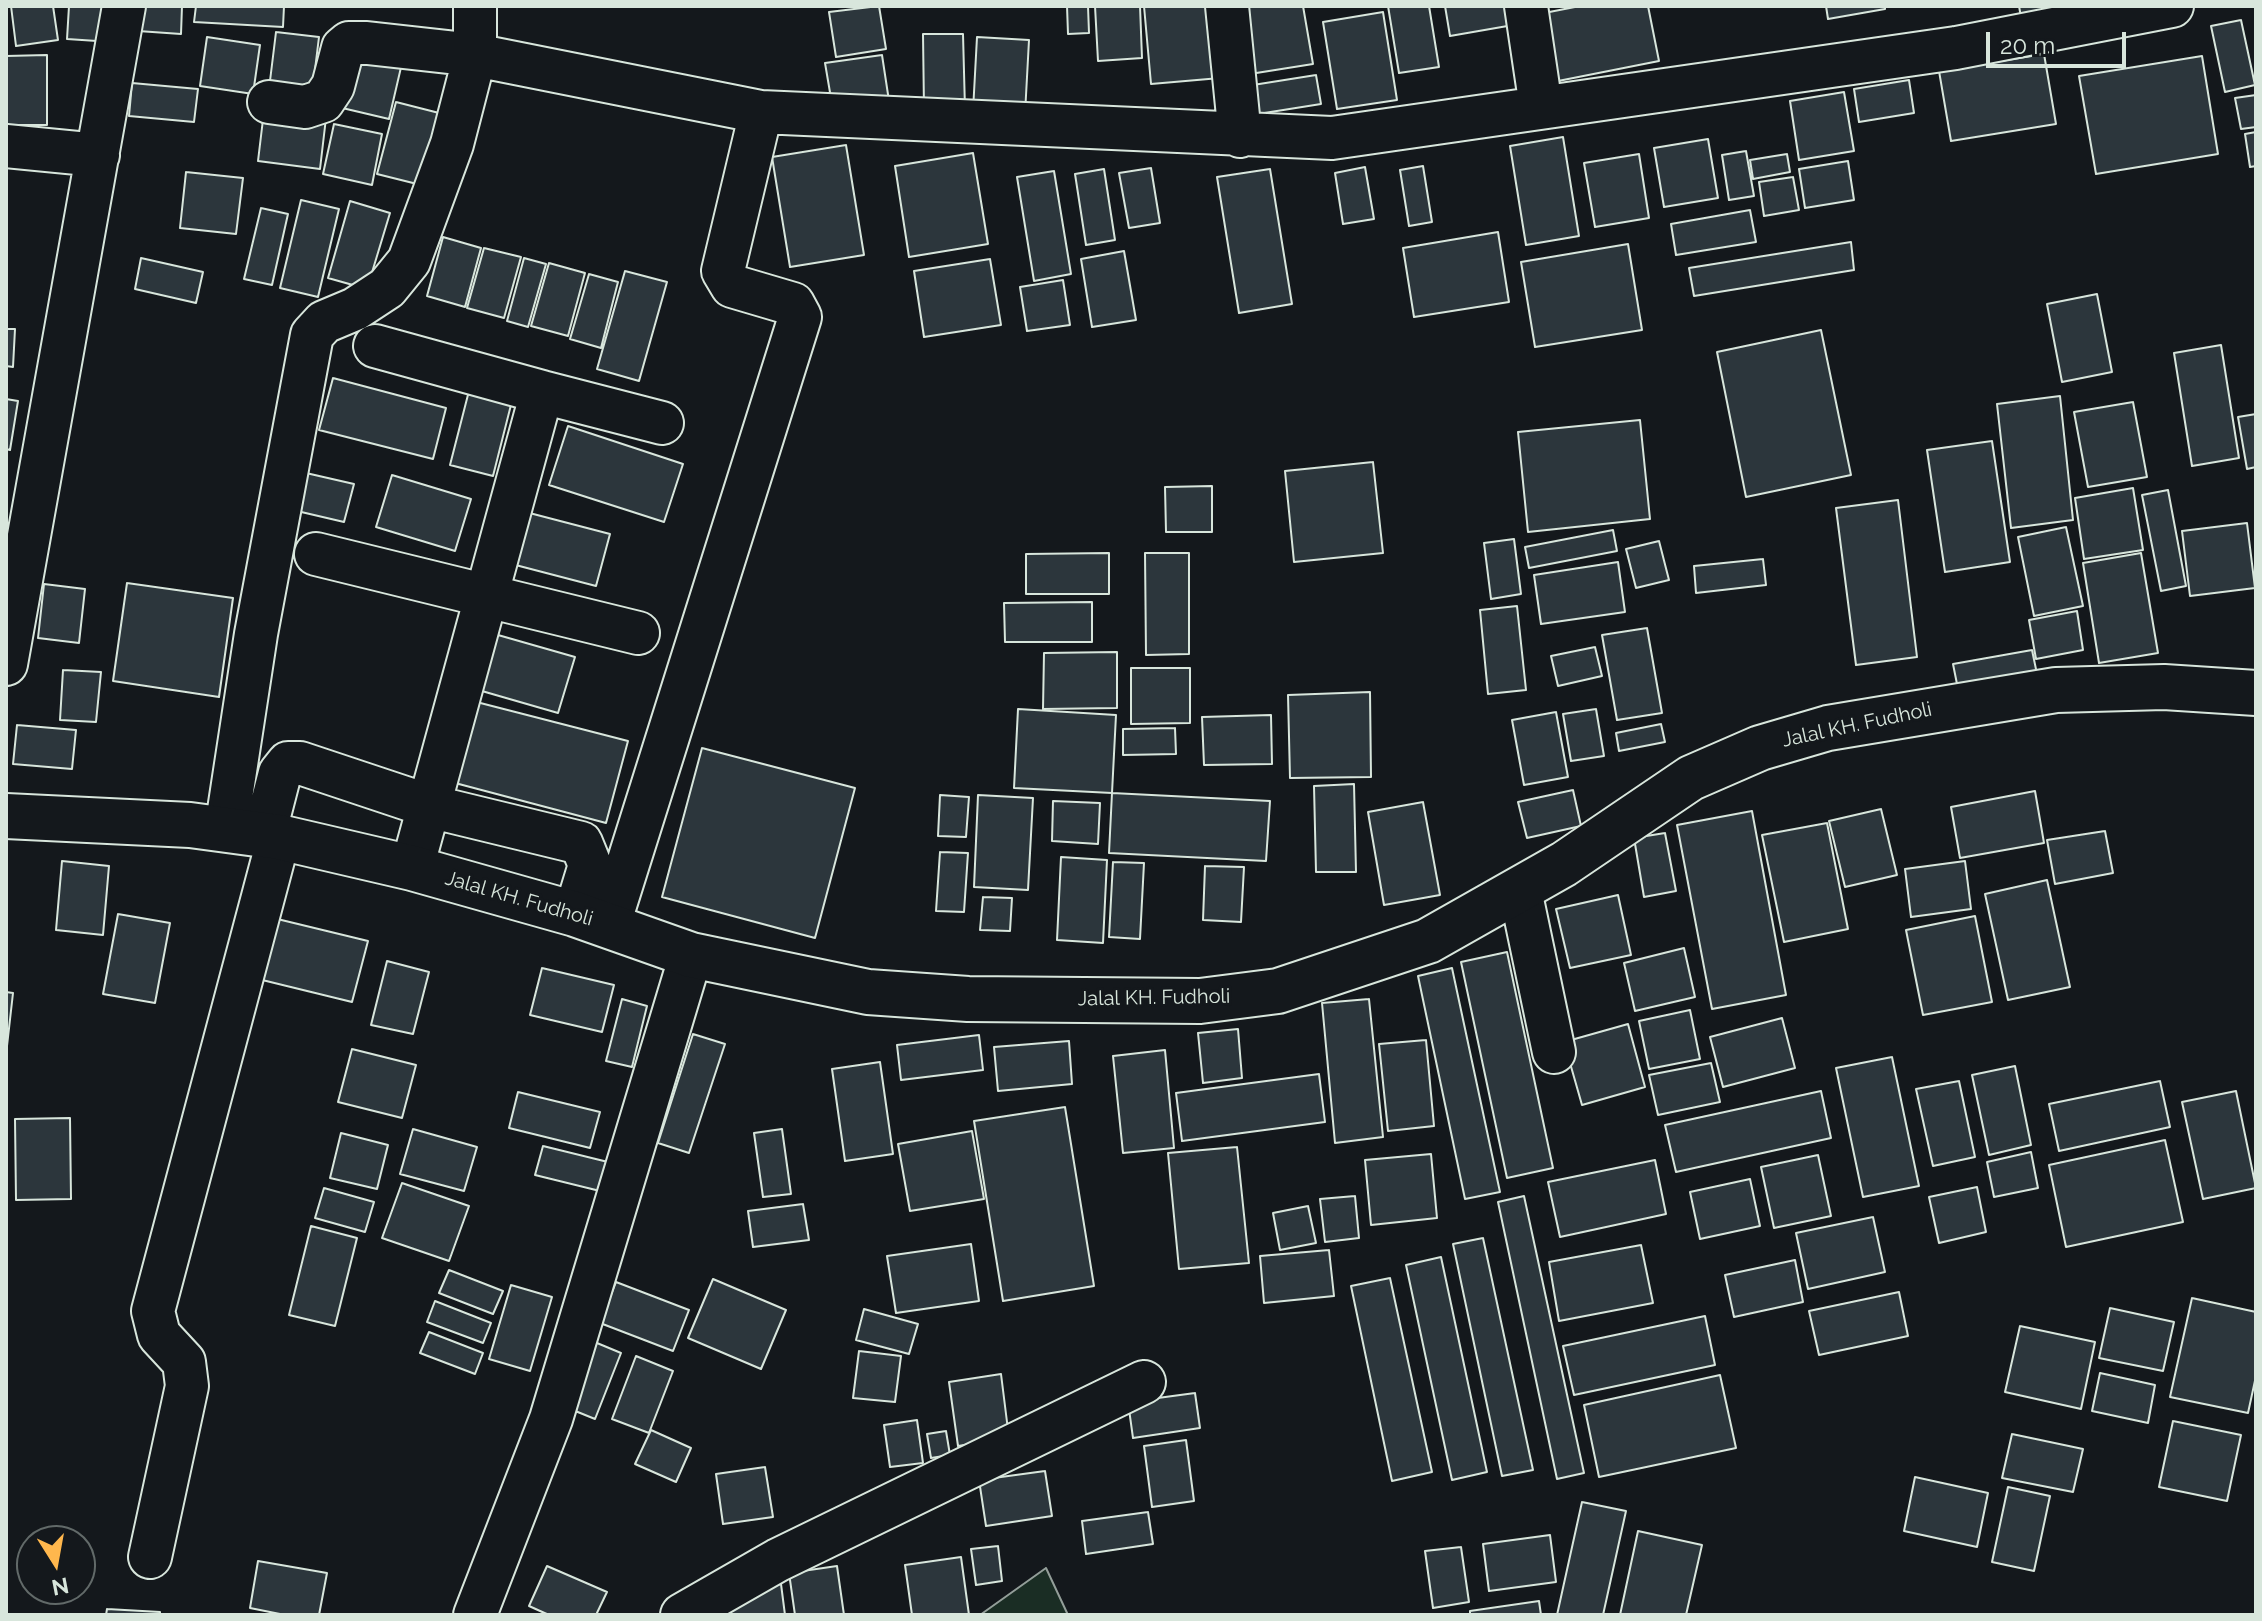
<!DOCTYPE html>
<html>
<head>
<meta charset="utf-8">
<style>
  body { margin:0 }
  #map { position:relative; width:2262px; height:1621px; overflow:hidden; background:#14181c; font-family:Raleway,sans-serif }
  canvas { display:block }
  .frame { position:absolute; inset:0; border:8px solid #d8e6dc; pointer-events:none }
  .north { position:absolute; left:16px; top:1525px; width:80px; height:80px; box-sizing:border-box; background:#14181c; border:2px solid #626a69; border-radius:50%; rotate:169deg; font-size:22px; font-weight:700; line-height:32px; text-align:center; color:#d8e6dc }
  .north::after { content:''; display:block; margin:auto; width:28px; height:36px; background:#ffb74d; clip-path:polygon(50% 0,100% 100%,50% 72%,0 100%) }
  .scale { position:absolute; left:1986px; top:32px; width:140px; height:36px; box-sizing:border-box; border:4px solid #d8e6dc; border-top:0; padding-left:10px; font-size:24px; line-height:28px; white-space:nowrap; color:#d8e6dc; -webkit-text-stroke:6px #14181c; paint-order:stroke }
</style>
</head>
<body>
<div id="map">
<canvas width="2262" height="1621"></canvas>
<div class="frame"></div>
<div class="north">N</div>
<div class="scale">20 m</div>
</div>
<script>
const ctx = document.querySelector('canvas').getContext('2d');
ctx.lineJoin = 'round';
function fill(path, color) { ctx.fillStyle = color; ctx.fill(path, 'evenodd'); }
const shape = rows => new Path2D(rows.map(r => 'M' + r).join(''));
function strokePath(path, color, width, dash) { ctx.strokeStyle = color; ctx.lineWidth = width; ctx.lineCap = dash ? 'butt' : 'round'; ctx.setLineDash(dash || []); ctx.stroke(path); }
function write(font, color, halo, rows, align = 'center') {
  ctx.font = font + ' Raleway,sans-serif'; ctx.lineWidth = 6; ctx.setLineDash([]); ctx.textBaseline = 'middle'; ctx.strokeStyle = halo; ctx.fillStyle = color; for (const [text, x, y, turn = 0] of rows) {
    ctx.save(); ctx.translate(x, y); ctx.rotate((+turn || 0) * Math.PI / 180); ctx.textAlign = isNaN(turn) ? turn : align; if (halo) ctx.strokeText(text, 0, 0); ctx.fillText(text, 0, 0); ctx.restore();
  }
}
const green = shape([
  [1046,1568,1068,1615,980,1615,1046,1568]
]);
fill(green, '#1a2d24');
strokePath(green, '#939e99', 2);
const building = shape([
  [11,6,53,6,58,40,16,46,11,6],
  [69,6,114,6,112,42,67,39,69,6],
  [139,6,182,6,181,34,138,31,139,6],
  [196,6,284,6,283,27,194,22,196,6],
  [879,6,886,49,836,57,829,12,879,6],
  [1067,6,1088,6,1089,33,1068,34,1067,6],
  [1095,6,1140,6,1142,58,1098,61,1095,6],
  [1144,6,1214,6,1220,78,1151,84,1144,6],
  [1239,6,1303,6,1313,64,1250,74,1239,6],
  [1388,6,1429,6,1439,67,1399,73,1388,6],
  [1445,6,1516,6,1519,24,1450,36,1445,6],
  [1580,6,1648,6,1659,61,1548,83,1534,15,1580,6],
  [1826,6,1885,6,1885,9,1828,19,1826,6],
  [2019,6,2061,6,2062,16,2022,23,2019,6],
  [1383,12,1397,100,1337,109,1323,22,1383,12],
  [2241,20,2255,85,2225,92,2211,26,2241,20],
  [276,32,319,37,312,94,269,89,276,32],
  [923,34,963,34,965,109,924,109,923,34],
  [207,37,260,45,253,94,200,86,207,37],
  [977,37,1029,40,1025,114,973,111,977,37],
  [352,52,402,63,389,119,338,107,352,52],
  [2044,54,2056,124,1951,141,1939,71,2044,54],
  [47,55,47,125,6,125,6,56,47,55],
  [882,55,889,101,833,110,825,63,882,55],
  [2202,56,2218,154,2096,174,2079,76,2202,56],
  [1316,75,1321,104,1258,114,1253,85,1316,75],
  [1909,80,1914,113,1859,122,1854,89,1909,80],
  [132,83,198,89,194,122,129,116,132,83],
  [1844,92,1854,151,1799,160,1790,101,1844,92],
  [2256,95,2256,127,2241,129,2235,98,2256,95],
  [396,102,443,114,425,186,377,174,396,102],
  [264,111,326,118,320,169,258,161,264,111],
  [334,124,382,134,372,185,323,174,334,124],
  [2256,132,2256,166,2250,167,2245,134,2256,132],
  [1563,137,1579,236,1526,245,1510,146,1563,137],
  [1708,139,1718,198,1664,207,1654,148,1708,139],
  [846,145,864,255,790,267,772,157,846,145],
  [1746,151,1754,196,1729,200,1722,155,1746,151],
  [973,153,988,244,909,257,895,166,973,153],
  [1639,154,1649,218,1595,227,1584,163,1639,154],
  [1787,154,1790,172,1753,179,1750,160,1787,154],
  [1848,161,1854,200,1805,208,1799,169,1848,161],
  [1423,166,1432,222,1409,226,1400,170,1423,166],
  [1365,167,1374,219,1343,224,1335,173,1365,167],
  [1151,168,1160,223,1129,228,1119,173,1151,168],
  [1104,169,1115,240,1086,245,1075,174,1104,169],
  [1270,169,1292,304,1239,313,1217,177,1270,169],
  [1054,171,1071,274,1034,281,1017,177,1054,171],
  [186,172,243,178,236,234,180,228,186,172],
  [1793,177,1799,210,1764,216,1759,182,1793,177],
  [301,200,339,209,318,297,280,288,301,200],
  [350,201,390,213,367,289,328,278,350,201],
  [261,208,288,214,272,285,244,279,261,208],
  [1750,210,1756,242,1676,255,1671,224,1750,210],
  [1498,232,1509,302,1414,317,1403,248,1498,232],
  [443,237,481,248,465,307,427,296,443,237],
  [1851,242,1854,270,1694,296,1689,268,1851,242],
  [1628,244,1642,330,1535,347,1521,262,1628,244],
  [484,248,521,257,504,318,467,308,484,248],
  [1124,251,1136,320,1092,327,1081,259,1124,251],
  [141,258,203,272,196,303,135,289,141,258],
  [524,258,546,264,528,327,507,321,524,258],
  [990,259,1001,325,924,337,914,271,990,259],
  [549,263,585,273,568,336,531,326,549,263],
  [625,271,667,282,639,381,597,369,625,271],
  [589,274,618,282,601,348,570,339,589,274],
  [1063,280,1070,325,1027,331,1020,287,1063,280],
  [2097,294,2112,372,2062,382,2047,304,2097,294],
  [6,329,15,329,13,367,6,366,6,329],
  [1821,330,1851,475,1746,497,1717,352,1821,330],
  [2221,345,2239,458,2192,466,2174,353,2221,345],
  [333,378,446,408,433,459,319,430,333,378],
  [471,383,514,393,493,476,450,465,471,383],
  [2060,396,2073,520,2011,528,1997,404,2060,396],
  [6,399,18,401,10,450,6,449,6,399],
  [2133,402,2147,477,2088,487,2074,412,2133,402],
  [2256,414,2256,467,2247,469,2238,417,2256,414],
  [1640,420,1650,519,1528,532,1518,432,1640,420],
  [568,426,683,464,664,522,549,485,568,426],
  [1992,441,2010,562,1945,572,1927,450,1992,441],
  [1373,462,1383,553,1294,562,1285,471,1373,462],
  [306,473,354,484,344,522,297,511,306,473],
  [392,475,471,499,455,551,376,527,392,475],
  [1212,486,1212,532,1166,532,1165,487,1212,486],
  [2133,488,2143,550,2084,559,2075,498,2133,488],
  [2168,490,2186,586,2161,591,2142,495,2168,490],
  [1898,500,1917,657,1856,665,1836,508,1898,500],
  [518,510,610,534,596,586,504,562,518,510],
  [2247,523,2255,588,2190,596,2182,531,2247,523],
  [2066,527,2083,606,2034,616,2018,537,2066,527],
  [1613,530,1617,551,1529,568,1525,547,1613,530],
  [1514,539,1521,594,1491,599,1484,543,1514,539],
  [1659,541,1669,580,1636,588,1626,549,1659,541],
  [1109,553,1109,594,1026,594,1026,554,1109,553],
  [1145,553,1189,553,1189,654,1146,655,1145,553],
  [2141,553,2158,653,2099,663,2083,563,2141,553],
  [1763,559,1766,585,1696,593,1694,566,1763,559],
  [1618,562,1625,612,1541,624,1534,575,1618,562],
  [127,583,233,598,219,697,113,681,127,583],
  [44,584,85,589,79,643,38,638,44,584],
  [1092,602,1092,642,1005,642,1004,603,1092,602],
  [1517,606,1526,690,1488,694,1480,610,1517,606],
  [2077,611,2083,650,2036,659,2029,620,2077,611],
  [1647,628,1662,713,1617,720,1602,635,1647,628],
  [484,631,575,657,558,713,468,687,484,631],
  [1595,647,1602,676,1558,686,1551,656,1595,647],
  [2032,650,2037,674,1958,689,1953,664,2032,650],
  [1117,652,1117,708,1043,709,1044,653,1117,652],
  [1131,668,1190,668,1190,723,1131,724,1131,668],
  [63,670,101,672,96,722,60,720,63,670],
  [1370,692,1371,777,1290,778,1288,695,1370,692],
  [461,698,628,741,606,823,440,779,461,698],
  [1018,709,1116,715,1112,793,1014,788,1018,709],
  [1596,709,1604,756,1571,761,1563,714,1596,709],
  [1556,712,1568,777,1524,785,1512,720,1556,712],
  [1271,715,1272,764,1204,765,1202,717,1271,715],
  [1661,724,1665,742,1619,751,1616,733,1661,724],
  [17,725,76,730,72,769,13,764,17,725],
  [1175,728,1176,754,1123,755,1123,729,1175,728],
  [702,748,855,788,815,938,662,897,702,748],
  [1354,784,1356,872,1316,872,1314,786,1354,784],
  [1573,790,1581,826,1527,838,1518,802,1573,790],
  [2035,791,2044,843,1960,858,1951,807,2035,791],
  [1112,793,1270,801,1266,861,1109,853,1112,793],
  [940,795,969,797,966,837,938,836,940,795],
  [978,795,1033,798,1028,890,974,887,978,795],
  [1053,801,1100,803,1098,844,1052,841,1053,801],
  [1423,802,1440,895,1384,905,1368,812,1423,802],
  [1881,809,1897,875,1845,887,1829,821,1881,809],
  [1752,811,1786,995,1712,1009,1677,825,1752,811],
  [1827,823,1848,929,1784,942,1762,835,1827,823],
  [2105,831,2113,873,2055,884,2047,840,2105,831],
  [1665,833,1676,891,1644,897,1634,838,1665,833],
  [940,852,968,853,964,912,936,911,940,852],
  [1061,857,1107,860,1103,943,1057,940,1061,857],
  [62,861,109,866,103,935,56,930,62,861],
  [1965,861,1971,909,1911,917,1905,869,1965,861],
  [1113,862,1144,863,1140,939,1109,937,1113,862],
  [1205,866,1244,867,1241,922,1203,920,1205,866],
  [2047,880,2070,987,2008,1000,1985,894,2047,880],
  [1618,895,1631,955,1570,968,1556,909,1618,895],
  [983,897,1012,898,1010,931,980,930,983,897],
  [118,914,170,923,155,1003,103,994,118,914],
  [265,916,368,941,352,1002,250,977,265,916],
  [1975,916,1992,1002,1923,1015,1906,930,1975,916],
  [1684,948,1695,997,1635,1011,1624,963,1684,948],
  [1507,952,1553,1168,1507,1178,1461,962,1507,952],
  [387,961,429,972,413,1034,371,1025,387,961],
  [542,968,614,985,602,1032,530,1015,542,968],
  [1452,968,1500,1192,1465,1199,1418,976,1452,968],
  [6,992,13,993,7,1046,6,1046,6,992],
  [622,999,647,1006,632,1067,606,1061,622,999],
  [1369,999,1383,1137,1335,1143,1322,1003,1369,999],
  [1690,1010,1700,1059,1649,1069,1639,1021,1690,1010],
  [1782,1018,1795,1068,1723,1087,1710,1037,1782,1018],
  [1628,1024,1645,1087,1582,1105,1564,1042,1628,1024],
  [1238,1029,1242,1078,1203,1083,1198,1033,1238,1029],
  [693,1034,725,1044,689,1153,658,1143,693,1034],
  [979,1035,983,1070,901,1080,897,1045,979,1035],
  [1426,1040,1434,1126,1388,1131,1379,1044,1426,1040],
  [1069,1041,1072,1084,998,1091,994,1047,1069,1041],
  [352,1049,416,1065,402,1118,338,1102,352,1049],
  [1165,1050,1174,1148,1123,1153,1113,1056,1165,1050],
  [1892,1057,1919,1186,1863,1197,1836,1068,1892,1057],
  [880,1062,893,1154,845,1161,832,1069,880,1062],
  [1711,1063,1720,1102,1658,1115,1649,1075,1711,1063],
  [2015,1066,2031,1145,1989,1155,1972,1075,2015,1066],
  [1319,1074,1325,1122,1182,1141,1176,1093,1319,1074],
  [1959,1081,1975,1157,1933,1166,1916,1089,1959,1081],
  [2160,1081,2170,1127,2059,1151,2049,1104,2160,1081],
  [1821,1091,1831,1138,1676,1172,1665,1125,1821,1091],
  [2236,1091,2256,1188,2203,1199,2182,1102,2236,1091],
  [518,1092,600,1112,590,1148,509,1128,518,1092],
  [1065,1107,1094,1286,1003,1301,974,1121,1065,1107],
  [70,1118,71,1199,16,1200,15,1119,70,1118],
  [413,1129,477,1147,464,1191,400,1174,413,1129],
  [782,1129,791,1194,763,1197,754,1133,782,1129],
  [972,1131,984,1199,910,1211,898,1144,972,1131],
  [341,1133,388,1145,377,1189,330,1178,341,1133],
  [2165,1140,2183,1222,2066,1247,2049,1165,2165,1140],
  [543,1146,612,1163,604,1192,535,1175,543,1146],
  [1237,1147,1249,1263,1179,1269,1168,1153,1237,1147],
  [2031,1152,2038,1188,1994,1197,1987,1162,2031,1152],
  [1431,1154,1437,1218,1371,1225,1365,1160,1431,1154],
  [1818,1155,1831,1216,1774,1228,1761,1167,1818,1155],
  [1655,1160,1666,1214,1560,1237,1548,1182,1655,1160],
  [1750,1179,1760,1226,1700,1239,1690,1192,1750,1179],
  [402,1183,469,1206,449,1261,382,1238,402,1183],
  [1977,1187,1986,1232,1939,1243,1929,1197,1977,1187],
  [324,1188,374,1202,365,1232,315,1218,324,1188],
  [1355,1196,1359,1238,1325,1242,1320,1199,1355,1196],
  [1524,1196,1584,1473,1557,1479,1498,1202,1524,1196],
  [803,1204,809,1240,753,1247,748,1211,803,1204],
  [1308,1206,1316,1243,1280,1250,1273,1213,1308,1206],
  [1873,1217,1885,1272,1808,1289,1796,1233,1873,1217],
  [311,1226,357,1238,335,1326,289,1315,311,1226],
  [1483,1238,1533,1470,1502,1476,1453,1244,1483,1238],
  [971,1244,979,1301,896,1313,887,1256,971,1244],
  [1641,1245,1653,1303,1559,1321,1549,1262,1641,1245],
  [1329,1250,1334,1296,1264,1303,1260,1256,1329,1250],
  [1441,1257,1487,1472,1452,1480,1406,1265,1441,1257],
  [1795,1260,1803,1302,1734,1317,1725,1275,1795,1260],
  [449,1270,503,1291,493,1314,439,1293,449,1270],
  [1390,1278,1432,1472,1392,1481,1351,1286,1390,1278],
  [713,1279,786,1310,761,1369,688,1338,713,1279],
  [616,1282,689,1310,673,1351,600,1323,616,1282],
  [511,1285,552,1297,530,1371,489,1359,511,1285],
  [1899,1292,1908,1336,1819,1355,1809,1311,1899,1292],
  [2192,1298,2256,1312,2256,1376,2248,1413,2170,1397,2192,1298],
  [435,1301,491,1323,483,1343,427,1322,435,1301],
  [2110,1308,2174,1322,2163,1371,2099,1358,2110,1308],
  [864,1309,918,1324,909,1354,856,1340,864,1309],
  [1705,1316,1715,1365,1574,1395,1563,1346,1705,1316],
  [2020,1326,2095,1342,2081,1409,2005,1392,2020,1326],
  [429,1332,483,1353,475,1374,420,1353,429,1332],
  [585,1338,621,1353,595,1419,558,1404,585,1338],
  [859,1351,901,1356,895,1402,853,1398,859,1351],
  [636,1356,673,1371,649,1433,612,1419,636,1356],
  [2100,1373,2155,1385,2148,1423,2092,1411,2100,1373],
  [1001,1374,1009,1438,958,1446,949,1382,1001,1374],
  [1720,1375,1736,1448,1599,1477,1584,1405,1720,1375],
  [1195,1393,1200,1428,1133,1438,1128,1402,1195,1393],
  [917,1420,923,1463,890,1467,884,1425,917,1420],
  [2173,1421,2241,1435,2227,1501,2159,1487,2173,1421],
  [651,1430,691,1448,676,1482,635,1464,651,1430],
  [946,1431,950,1455,931,1458,927,1434,946,1431],
  [2012,1434,2083,1449,2073,1492,2002,1478,2012,1434],
  [1186,1440,1194,1501,1152,1507,1144,1446,1186,1440],
  [765,1467,773,1517,723,1524,716,1474,765,1467],
  [1045,1471,1052,1516,986,1526,979,1480,1045,1471],
  [1915,1477,1988,1493,1977,1547,1904,1531,1915,1477],
  [2008,1487,2050,1496,2034,1571,1992,1562,2008,1487],
  [1582,1502,1626,1511,1603,1615,1557,1615,1582,1502],
  [1148,1512,1153,1544,1086,1554,1082,1521,1148,1512],
  [1638,1531,1702,1545,1686,1615,1620,1615,1638,1531],
  [1550,1535,1556,1582,1489,1591,1483,1544,1550,1535],
  [998,1546,1002,1581,976,1585,971,1549,998,1546],
  [1461,1547,1469,1602,1433,1608,1425,1551,1461,1547],
  [961,1557,969,1615,912,1615,905,1565,961,1557],
  [258,1561,327,1573,319,1615,285,1615,250,1608,258,1561],
  [547,1566,607,1592,596,1615,549,1615,529,1606,547,1566],
  [837,1566,844,1615,795,1615,789,1573,837,1566],
  [781,1584,785,1615,729,1615,726,1592,781,1584],
  [1539,1601,1541,1615,1470,1615,1470,1611,1539,1601],
  [107,1609,160,1612,160,1615,106,1615,107,1609]
]);
fill(building, '#2c363c');
strokePath(building, '#d8e6dc', 2);
const minor = shape([
  [1227,6,1240,136],
  [1526,6,1541,107],
  [269,102,305,107,323,101,333,86,343,48,349,43,367,43,475,55,761,112,1332,138,1956,48,2172,6],
  [6,146,98,155],
  [375,346,542,392,412,868],
  [542,392,662,423],
  [316,554,638,633],
  [6,664,124,6],
  [226,830,256,634,312,335,324,322,355,309,387,288,409,261,452,144,475,55,475,6],
  [264,835,280,773,288,763,300,763,429,806,581,843,590,865,575,914],
  [1520,890,1554,1052],
  [609,924,800,317,793,304,732,286,723,271,761,112],
  [150,1557,187,1386,184,1362,159,1335,153,1311,279,837],
  [475,1615,551,1419,691,955],
  [682,1615,778,1560,1144,1382]
]);
const secondary = shape([
  [6,816,190,825,279,837,412,868,575,914,691,955,868,992,968,999,1200,1001,1278,991,1428,941,1564,864,1691,778,1760,748,1828,728,2056,690,2164,687,2256,693]
]);
strokePath(minor, '#d8e6dc', 46);
strokePath(secondary, '#d8e6dc', 48);
strokePath(minor, '#14181c', 42);
strokePath(secondary, '#14181c', 44);
write('20px', '#d8e6dc', '#14181c', [
  ["Jalal KH. Fudholi",1857,725,-12],
  ["Jalal KH. Fudholi",519,899,16],
  ["Jalal KH. Fudholi",1154,998,-1]
]);
</script>
</body>
</html>
